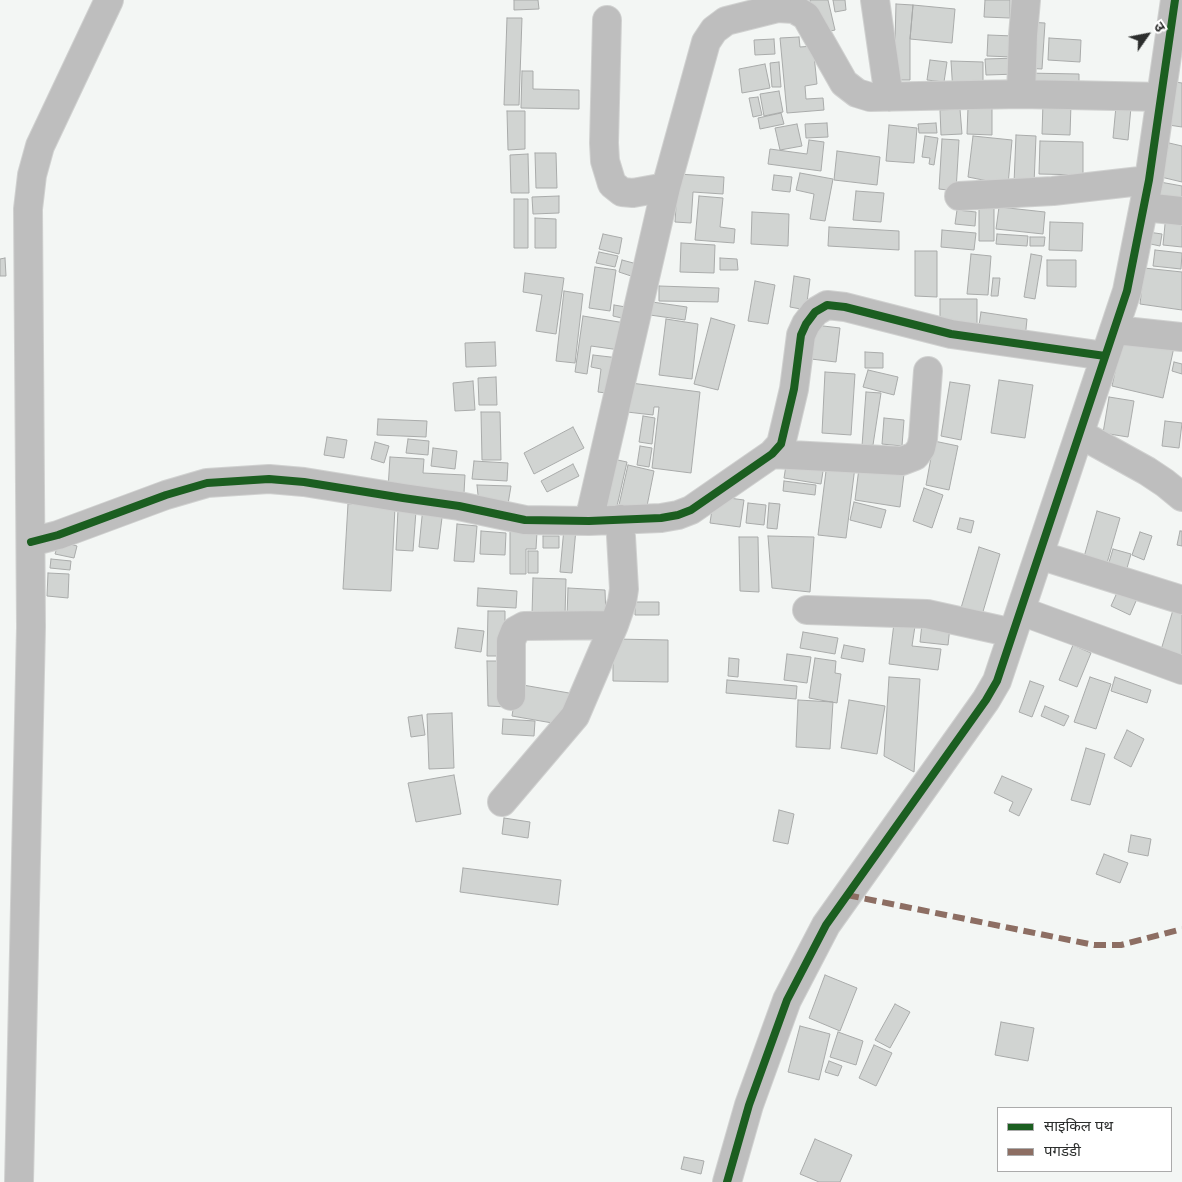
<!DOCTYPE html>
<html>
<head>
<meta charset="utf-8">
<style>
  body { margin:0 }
  #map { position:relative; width:1182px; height:1182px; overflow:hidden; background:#f3f6f4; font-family:Mulish,"Noto Sans Devanagari",sans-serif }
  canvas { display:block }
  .legend { position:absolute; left:997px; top:1107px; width:175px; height:65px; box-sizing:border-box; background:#fff; border:1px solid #ababab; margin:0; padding:6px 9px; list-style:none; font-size:15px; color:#2c2e2d }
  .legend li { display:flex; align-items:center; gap:10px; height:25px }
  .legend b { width:25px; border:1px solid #ababab }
  .north { position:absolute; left:1122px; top:10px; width:50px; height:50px; -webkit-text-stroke:4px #fff; paint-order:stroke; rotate:57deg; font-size:14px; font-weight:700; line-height:20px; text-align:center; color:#2c2e2d }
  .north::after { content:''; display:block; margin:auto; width:18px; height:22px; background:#2c2e2d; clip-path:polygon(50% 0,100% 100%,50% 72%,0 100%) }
</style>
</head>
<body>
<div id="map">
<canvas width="1182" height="1182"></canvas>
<ul class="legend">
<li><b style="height:6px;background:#1b5e20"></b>साइकिल पथ</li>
<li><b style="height:6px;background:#8d6e63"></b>पगडंडी</li>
</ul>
<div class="north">उ</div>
</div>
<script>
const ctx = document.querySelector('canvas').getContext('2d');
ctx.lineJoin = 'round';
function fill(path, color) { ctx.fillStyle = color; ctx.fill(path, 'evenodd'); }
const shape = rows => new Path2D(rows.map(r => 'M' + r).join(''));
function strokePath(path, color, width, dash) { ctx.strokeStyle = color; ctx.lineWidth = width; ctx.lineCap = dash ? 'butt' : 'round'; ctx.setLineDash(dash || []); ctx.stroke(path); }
const building = shape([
  [514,0,538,0,539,9,514,10,514,0],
  [810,0,828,0,835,30,818,34,810,0],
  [833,0,845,0,846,10,835,12,833,0],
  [985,0,1010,0,1010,18,984,17,985,0],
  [896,4,913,5,910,39,910,80,894,80,896,4],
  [913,5,955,9,952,43,910,39,913,5],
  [507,18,522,18,519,105,504,105,507,18],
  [1027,22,1045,23,1042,69,1025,68,1027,22],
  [988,35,1014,36,1013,57,987,56,988,35],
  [799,37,800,47,813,46,817,84,805,86,806,99,823,98,824,110,787,113,780,38,799,37],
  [1049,38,1081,40,1080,62,1048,60,1049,38],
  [774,39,775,54,755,55,754,40,774,39],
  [1017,58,1018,74,986,75,985,59,1017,58],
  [930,60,947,62,944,82,927,80,930,60],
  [951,61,983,62,983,81,1017,80,953,93,951,61],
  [779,62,781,87,772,87,770,63,779,62],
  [765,64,770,88,742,93,739,69,765,64],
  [522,71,533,71,533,89,579,90,579,109,521,108,522,71],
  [1025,73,1079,74,1079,93,1025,92,1025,73],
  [1167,81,1182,83,1182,127,1162,124,1167,81],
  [779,91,783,112,764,116,760,94,779,91],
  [758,97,762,115,753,117,749,98,758,97],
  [1043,103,1071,104,1070,135,1042,134,1043,103],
  [1116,106,1131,107,1128,140,1113,138,1116,106],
  [968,108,992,108,992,135,967,134,968,108],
  [960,109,962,134,941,135,940,110,960,109],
  [507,111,525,111,525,149,508,150,507,111],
  [781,113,784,124,760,129,758,118,781,113],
  [827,123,828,137,806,138,805,124,827,123],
  [936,123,937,133,919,133,918,124,936,123],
  [797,124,802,146,780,150,775,128,797,124],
  [889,125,917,128,914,163,886,161,889,125],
  [1016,135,1036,136,1034,184,1014,183,1016,135],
  [925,136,938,138,934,165,929,164,930,158,922,157,925,136],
  [973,136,1012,140,1008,185,968,177,973,136],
  [942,139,959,140,956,191,939,189,942,139],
  [809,140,824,142,821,171,768,164,770,149,807,154,809,140],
  [1040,141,1083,142,1083,175,1039,174,1040,141],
  [1169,143,1182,146,1182,182,1161,177,1169,143],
  [837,151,880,157,877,185,834,180,837,151],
  [535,153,556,153,557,188,536,188,535,153],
  [528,154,529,193,511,193,510,155,528,154],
  [800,173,833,179,825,221,810,219,814,194,796,190,800,173],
  [678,174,724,177,723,194,693,192,691,223,675,222,678,174],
  [774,175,792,177,790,192,772,190,774,175],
  [1160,182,1182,186,1182,207,1156,201,1160,182],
  [856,191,884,193,881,222,853,220,856,191],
  [559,196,559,213,533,214,532,197,559,196],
  [699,196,723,198,720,227,735,229,734,243,695,240,699,196],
  [514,199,528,199,528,248,514,248,514,199],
  [979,207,994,207,994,241,979,241,979,207],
  [999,207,1045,212,1043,234,996,229,999,207],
  [957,210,976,212,975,226,955,224,957,210],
  [752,212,789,214,788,246,751,244,752,212],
  [1166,214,1182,215,1182,247,1163,245,1166,214],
  [535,218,556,219,556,248,535,248,535,218],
  [1050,222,1083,223,1082,251,1049,250,1050,222],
  [829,227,899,231,899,250,828,246,829,227],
  [942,230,976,233,974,250,941,247,942,230],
  [1148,232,1162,234,1160,246,1146,243,1148,232],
  [603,234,622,238,619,254,599,249,603,234],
  [997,234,1028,236,1027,246,996,244,997,234],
  [1030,237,1045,237,1044,246,1030,246,1030,237],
  [681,243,715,245,714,273,680,272,681,243],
  [1155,250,1182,253,1181,269,1153,266,1155,250],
  [915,251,937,251,937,297,915,296,915,251],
  [599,252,618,256,615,267,596,263,599,252],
  [971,254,991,256,988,295,967,294,971,254],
  [1031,254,1042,256,1035,299,1024,297,1031,254],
  [5,258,6,276,0,276,0,259,5,258],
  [720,258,737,259,738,270,720,270,720,258],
  [622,260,637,264,634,277,619,272,622,260],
  [1047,260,1076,260,1076,287,1047,286,1047,260],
  [595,267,616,270,610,311,589,308,595,267],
  [1144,268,1182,272,1182,310,1140,304,1144,268],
  [525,273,564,278,556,334,536,331,542,295,523,292,525,273],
  [794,276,810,279,806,310,790,307,794,276],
  [993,278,1000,278,998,296,991,296,993,278],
  [755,281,775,285,768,324,748,321,755,281],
  [659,286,719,288,718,302,659,301,659,286],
  [564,291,583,294,575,363,556,361,564,291],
  [940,299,977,299,977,326,940,326,940,299],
  [652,302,687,307,685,320,650,315,652,302],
  [614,305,632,308,630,320,613,316,614,305],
  [981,312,1027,319,1025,339,978,332,981,312],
  [583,316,631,324,627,351,591,346,587,374,575,372,583,316],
  [711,318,735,325,718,390,694,384,711,318],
  [666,319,698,324,692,379,659,375,666,319],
  [815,325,840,328,836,362,811,359,815,325],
  [1123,335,1174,347,1163,398,1112,386,1123,335],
  [495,342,496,366,466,367,465,343,495,342],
  [865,352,883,353,883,368,865,368,865,352],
  [593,355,619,358,614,394,598,392,601,369,591,367,593,355],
  [1174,362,1182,364,1182,374,1172,371,1174,362],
  [868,370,898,377,894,395,863,387,868,370],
  [825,372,855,374,851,435,822,433,825,372],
  [496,377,497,405,479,405,478,378,496,377],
  [999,380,1033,385,1025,438,991,433,999,380],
  [473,381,475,410,455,411,453,383,473,381],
  [950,382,970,385,961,440,941,436,950,382],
  [631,383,700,392,691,473,652,468,659,407,654,407,653,415,627,412,631,383],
  [866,392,881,393,873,445,862,446,866,392],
  [1109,397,1134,401,1128,437,1103,433,1109,397],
  [481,412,500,412,501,460,482,460,481,412],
  [643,416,655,418,652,444,639,442,643,416],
  [884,418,904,420,902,446,882,444,884,418],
  [378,419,427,421,426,437,377,435,378,419],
  [1165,421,1182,423,1179,448,1162,446,1165,421],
  [573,427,584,448,534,474,524,453,573,427],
  [327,437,347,440,344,458,324,455,327,437],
  [408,439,429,441,428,455,406,453,408,439],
  [934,441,958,446,949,490,926,485,934,441],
  [375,442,389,446,384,463,371,459,375,442],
  [640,446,652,448,649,467,637,465,640,446],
  [433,448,457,451,455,469,431,466,433,448],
  [390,457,424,459,423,473,465,475,464,493,388,489,390,457],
  [613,459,627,462,615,515,600,513,613,459],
  [787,459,824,465,821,484,784,478,787,459],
  [474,461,508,463,507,481,472,479,474,461],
  [827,463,855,467,846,538,818,535,827,463],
  [573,464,579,476,547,492,541,481,573,464],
  [628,465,654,471,646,511,619,505,628,465],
  [859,468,904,474,900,507,855,500,859,468],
  [784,481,816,485,815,495,783,491,784,481],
  [477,485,511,486,507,510,479,505,477,485],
  [924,488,943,495,932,528,913,521,924,488],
  [714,496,744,500,740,527,710,523,714,496],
  [854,502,886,510,881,528,850,520,854,502],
  [748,503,766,505,764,525,746,523,748,503],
  [769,503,780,504,777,529,767,528,769,503],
  [348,504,395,507,391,591,343,589,348,504],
  [423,507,443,510,438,549,419,547,423,507],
  [398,510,416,511,413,551,396,550,398,510],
  [1097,511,1120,518,1105,570,1082,564,1097,511],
  [960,518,974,521,971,533,957,529,960,518],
  [457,524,477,526,474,562,454,561,457,524],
  [564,528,576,529,572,573,560,572,564,528],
  [481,531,506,533,505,555,480,554,481,531],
  [510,531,537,532,536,549,526,549,526,574,510,574,510,531],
  [1180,531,1182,531,1182,546,1177,545,1180,531],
  [1140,532,1152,536,1144,560,1132,555,1140,532],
  [543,536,559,536,559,548,543,548,543,536],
  [768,536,814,537,810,592,772,588,768,536],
  [739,537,758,537,759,592,740,591,739,537],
  [59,541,77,546,74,558,55,554,59,541],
  [979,547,1000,554,982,615,961,608,979,547],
  [1113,549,1131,554,1125,575,1107,569,1113,549],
  [528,551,538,551,538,573,528,573,528,551],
  [51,559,71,561,70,570,50,568,51,559],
  [48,573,69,574,68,598,47,596,48,573],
  [533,578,566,579,565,616,532,615,533,578],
  [1120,586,1139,594,1130,615,1111,606,1120,586],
  [478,588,517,591,516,608,477,606,478,588],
  [568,588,605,590,606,617,567,617,568,588],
  [635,602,659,602,659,615,635,615,635,602],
  [1173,610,1182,613,1182,655,1161,650,1173,610],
  [488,611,505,611,505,656,487,656,488,611],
  [894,623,915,626,912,646,941,649,938,670,889,664,894,623],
  [922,624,950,627,948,645,920,642,922,624],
  [458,628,484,631,481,652,455,648,458,628],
  [803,632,838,638,835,654,800,648,803,632],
  [613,639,668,640,668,682,613,681,613,639],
  [844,645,865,649,863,662,841,658,844,645],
  [1073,645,1091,653,1077,687,1059,680,1073,645],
  [787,654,811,657,807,683,784,680,787,654],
  [729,658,739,659,738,677,728,676,729,658],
  [815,658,836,661,835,673,841,674,837,703,809,698,815,658],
  [487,661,508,661,508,707,488,706,487,661],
  [889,677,920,679,914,772,884,756,889,677],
  [1090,677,1111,684,1096,729,1074,722,1090,677],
  [1115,677,1151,690,1147,703,1111,691,1115,677],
  [727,680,797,686,796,699,726,693,727,680],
  [1030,681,1044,686,1032,717,1019,712,1030,681],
  [517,684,569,693,564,725,512,716,517,684],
  [798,700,833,702,830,749,796,747,798,700],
  [849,700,885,706,877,754,841,748,849,700],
  [1045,706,1069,716,1064,726,1041,716,1045,706],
  [452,713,454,768,429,769,427,714,452,713],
  [422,715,425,735,411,737,408,717,422,715],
  [503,719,535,721,534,736,502,734,503,719],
  [1127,730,1144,739,1131,767,1114,758,1127,730],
  [1086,748,1105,754,1090,805,1071,800,1086,748],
  [454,775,461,814,416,822,408,783,454,775],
  [1002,776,1032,789,1019,816,1009,811,1013,802,994,793,1002,776],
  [779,810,794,814,788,844,773,841,779,810],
  [504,818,530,822,528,838,502,834,504,818],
  [1131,835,1151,839,1148,856,1128,852,1131,835],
  [1104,854,1128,863,1120,883,1096,874,1104,854],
  [463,868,561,880,558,905,460,892,463,868],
  [825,975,857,988,840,1031,809,1018,825,975],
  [895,1004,910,1012,890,1048,875,1040,895,1004],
  [1001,1022,1034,1028,1028,1061,995,1055,1001,1022],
  [800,1026,830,1034,819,1080,788,1072,800,1026],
  [838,1032,863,1041,856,1065,830,1057,838,1032],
  [874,1045,892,1053,876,1086,859,1078,874,1045],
  [829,1061,842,1066,838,1076,825,1072,829,1061],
  [815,1139,852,1155,840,1182,819,1182,800,1174,815,1139],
  [684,1157,704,1161,701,1174,681,1169,684,1157]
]);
fill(building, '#d1d4d2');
strokePath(building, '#a9abaa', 1);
const minor = shape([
  [875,0,889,97],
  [607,20,604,143,605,161,612,184,622,192,633,193,666,187],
  [1021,94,1023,35,1026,0],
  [959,196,1053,191,1149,180],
  [1144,207,1182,211],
  [1115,330,1182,337],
  [1080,434,1147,471,1165,483,1182,497],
  [772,454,902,461,915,456,921,448,923,439,928,371],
  [589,521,666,187,706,42,714,30,726,21,778,8,794,9,806,16,844,83,857,93,870,97,1021,94,1161,97],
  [31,542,58,535,166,495,207,483,269,479,304,482,403,498,459,506,525,520,589,521,661,518,678,515,691,510,772,454,781,444,794,389,801,335,806,324,815,312,827,305,845,307,951,334,1105,356],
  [1039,555,1182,600],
  [807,610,927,614,1013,633],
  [1021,611,1182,670],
  [511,696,511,641,515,631,524,626,614,625],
  [502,802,575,716,614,625,622,602,624,589,620,519],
  [19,1182,31,627,28,209,32,175,40,146,109,0],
  [727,1182,749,1105,787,1000,826,925,986,700,997,681,1127,291,1149,180,1175,0]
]);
strokePath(minor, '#d0d1d0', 30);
strokePath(minor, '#bebebe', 28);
strokePath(shape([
  [847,895,1094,945,1121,945,1182,929]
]), '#8d6e63', 6, [12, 6]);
strokePath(shape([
  [31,542,58,535,166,495,207,483,269,479,304,482,403,498,459,506,525,520,589,521,661,518,678,515,691,510,772,454,781,444,794,389,801,335,806,324,815,312,827,305,845,307,951,334,1105,356],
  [727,1182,749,1105,787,1000,826,925,986,700,997,681,1127,291,1149,180,1175,0]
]), '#1b5e20', 8);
</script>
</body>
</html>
